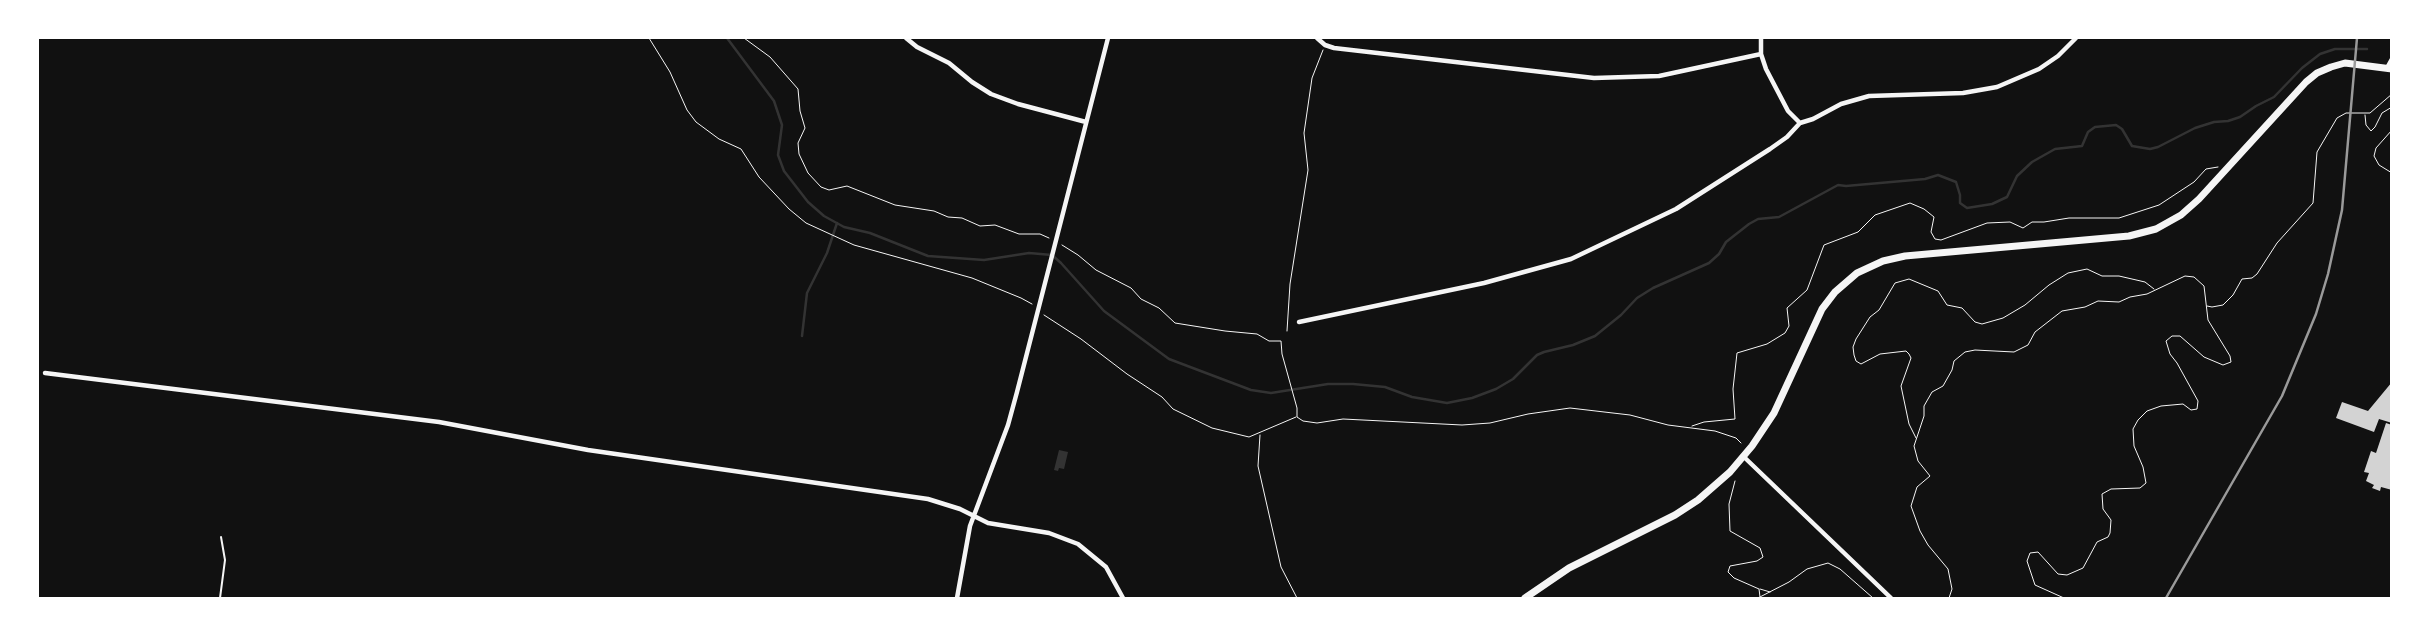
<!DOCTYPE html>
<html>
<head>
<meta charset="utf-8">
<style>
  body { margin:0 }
  #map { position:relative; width:2429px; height:636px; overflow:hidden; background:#111; font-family:Manrope,sans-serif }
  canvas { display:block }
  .frame { position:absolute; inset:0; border:39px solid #fff; pointer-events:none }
</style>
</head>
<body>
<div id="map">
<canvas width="2429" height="636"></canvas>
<div class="frame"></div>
</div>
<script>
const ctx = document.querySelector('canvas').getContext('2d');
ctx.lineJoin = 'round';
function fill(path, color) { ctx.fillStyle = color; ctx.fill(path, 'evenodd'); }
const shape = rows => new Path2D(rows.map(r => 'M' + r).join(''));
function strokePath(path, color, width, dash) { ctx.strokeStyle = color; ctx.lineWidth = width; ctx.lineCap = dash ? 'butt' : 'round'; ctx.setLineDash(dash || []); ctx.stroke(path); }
fill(shape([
  [1059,450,1068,452,1064,469,1059,468,1058,471,1054,470]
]), '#333');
strokePath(shape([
  [727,38,774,101,782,125,778,155,784,171,808,202,824,216,844,227,870,233,928,256,984,260,1029,253,1052,255,1061,263,1104,311,1169,359,1251,390,1271,393,1328,384,1353,384,1385,387,1412,397,1447,403,1472,398,1496,389,1513,379,1537,355,1544,352,1573,345,1595,336,1621,315,1637,298,1653,288,1709,263,1719,254,1726,242,1749,224,1758,219,1779,217,1838,185,1846,186,1925,179,1938,175,1956,182,1960,195,1960,203,1967,208,1992,204,2007,197,2017,176,2032,162,2055,149,2082,146,2088,132,2095,127,2116,125,2122,129,2132,146,2150,149,2158,147,2195,128,2214,122,2228,121,2240,117,2256,106,2274,97,2302,68,2320,54,2335,49,2367,49],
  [802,336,807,293,827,253,837,223]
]), '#333', 2.5);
fill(shape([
  [2392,382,2392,423,2379,419,2374,432,2336,418,2342,402,2368,411],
  [2386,423,2392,425,2392,490,2381,487,2380,491,2372,488,2374,485,2366,481,2369,473,2364,472,2371,451,2376,453]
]), '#d3d3d3');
strokePath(shape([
  [649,38,670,72,687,110,696,122,719,139,741,149,759,177,789,209,806,223,854,245,972,278,1021,298,1032,304],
  [744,38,770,57,798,89,800,111,805,128,798,143,799,154,808,173,821,187,829,190,847,186,895,205,934,211,948,217,962,218,980,226,995,225,1019,234,1040,234,1049,238],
  [2365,115,2366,125,2371,131,2375,127,2382,113,2392,107],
  [2392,130,2376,148,2374,156,2379,165,2392,173],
  [1062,245,1078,255,1096,270,1131,288,1141,299,1159,308,1175,323,1225,331,1257,334,1269,341,1281,341,1282,354,1297,408,1297,417,1303,421,1317,423,1343,419,1462,425,1490,423,1528,414,1570,408,1630,415,1668,425,1715,431,1736,438,1741,443],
  [2207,306,2212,307,2223,305,2233,295,2242,279,2252,278,2257,274,2277,243,2313,203,2317,152,2337,118,2346,113,2370,113,2392,94],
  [1044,315,1081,339,1127,374,1162,397,1173,409,1212,428,1249,437,1296,417],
  [1287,331,1290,284,1308,170,1304,133,1312,78,1323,50],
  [1692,426,1704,422,1735,419,1733,389,1737,353,1767,344,1785,333,1789,326,1787,308,1807,290,1824,245,1858,232,1875,215,1910,203,1924,209,1934,217,1931,232,1935,239,1941,240,1987,223,2010,222,2023,228,2032,222,2044,222,2069,218,2119,218,2159,205,2194,182,2206,169,2218,167],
  [1260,435,1258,466,1281,567,1297,598],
  [1916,438,1909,424,1901,386,1911,358,1909,354,1906,351,1880,354,1861,364,1856,361,1854,355,1853,347,1856,339,1870,317,1879,310,1895,283,1909,279,1938,291,1947,305,1962,308,1975,322,1982,324,2003,318,2025,305,2049,285,2068,273,2087,269,2102,276,2119,276,2145,282,2154,289],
  [1735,481,1729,504,1730,531,1760,548,1763,557,1757,561,1730,566,1728,572,1734,578,1759,589,1760,597],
  [1760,589,1770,592],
  [1758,598,1789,582,1807,569,1828,563,1840,569,1873,598],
  [1949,598,1952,589,1948,569,1928,545,1920,531,1911,506,1917,487,1930,476,1918,461,1914,446,1924,416,1924,406,1932,392,1943,386,1952,370,1954,361,1965,352,1975,350,2014,352,2028,345,2035,332,2062,311,2085,307,2098,301,2119,302,2130,297,2147,294,2185,276,2194,277,2204,286,2208,320,2230,356,2231,362,2223,365,2204,357,2180,336,2172,336,2166,341,2170,354,2177,363,2198,401,2197,409,2191,410,2183,404,2161,406,2147,411,2138,420,2133,429,2134,446,2143,467,2146,483,2140,488,2111,489,2102,494,2103,509,2111,520,2110,533,2108,537,2097,542,2083,568,2067,575,2058,574,2038,552,2030,553,2027,561,2035,585,2064,598]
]), '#f5f5f5', 1);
strokePath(shape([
  [220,598,225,560,221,537]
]), '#f5f5f5', 2);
strokePath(shape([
  [906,38,917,47,949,63,972,82,991,94,1018,104,1086,122],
  [1317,38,1325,45,1334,48,1594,78,1659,76,1761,54],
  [1761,38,1761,54,1766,69,1788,111,1800,123],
  [2387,68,2392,59],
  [1299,322,1484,283,1571,259,1676,209,1770,149,1787,137,1800,123,1813,119,1841,104,1869,96,1963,93,1997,87,2039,69,2058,56,2076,38],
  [45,373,439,422,588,450,928,499,960,509,988,523,1049,533,1078,544,1106,567,1123,598],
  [1744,457,1891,598],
  [957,598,970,526,1008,425,1017,392,1108,38]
]), '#f5f5f5', 4.5);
strokePath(shape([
  [1525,598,1569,568,1675,515,1698,500,1730,472,1752,446,1774,413,1822,309,1835,292,1857,273,1883,261,1905,256,2129,236,2156,229,2181,215,2199,199,2306,82,2317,73,2331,67,2345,63,2392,69]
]), '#f5f5f5', 7);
strokePath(shape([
  [2166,598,2282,396,2316,314,2328,274,2342,210,2357,38]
]), '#9a9a9a', 2.5);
</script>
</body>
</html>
